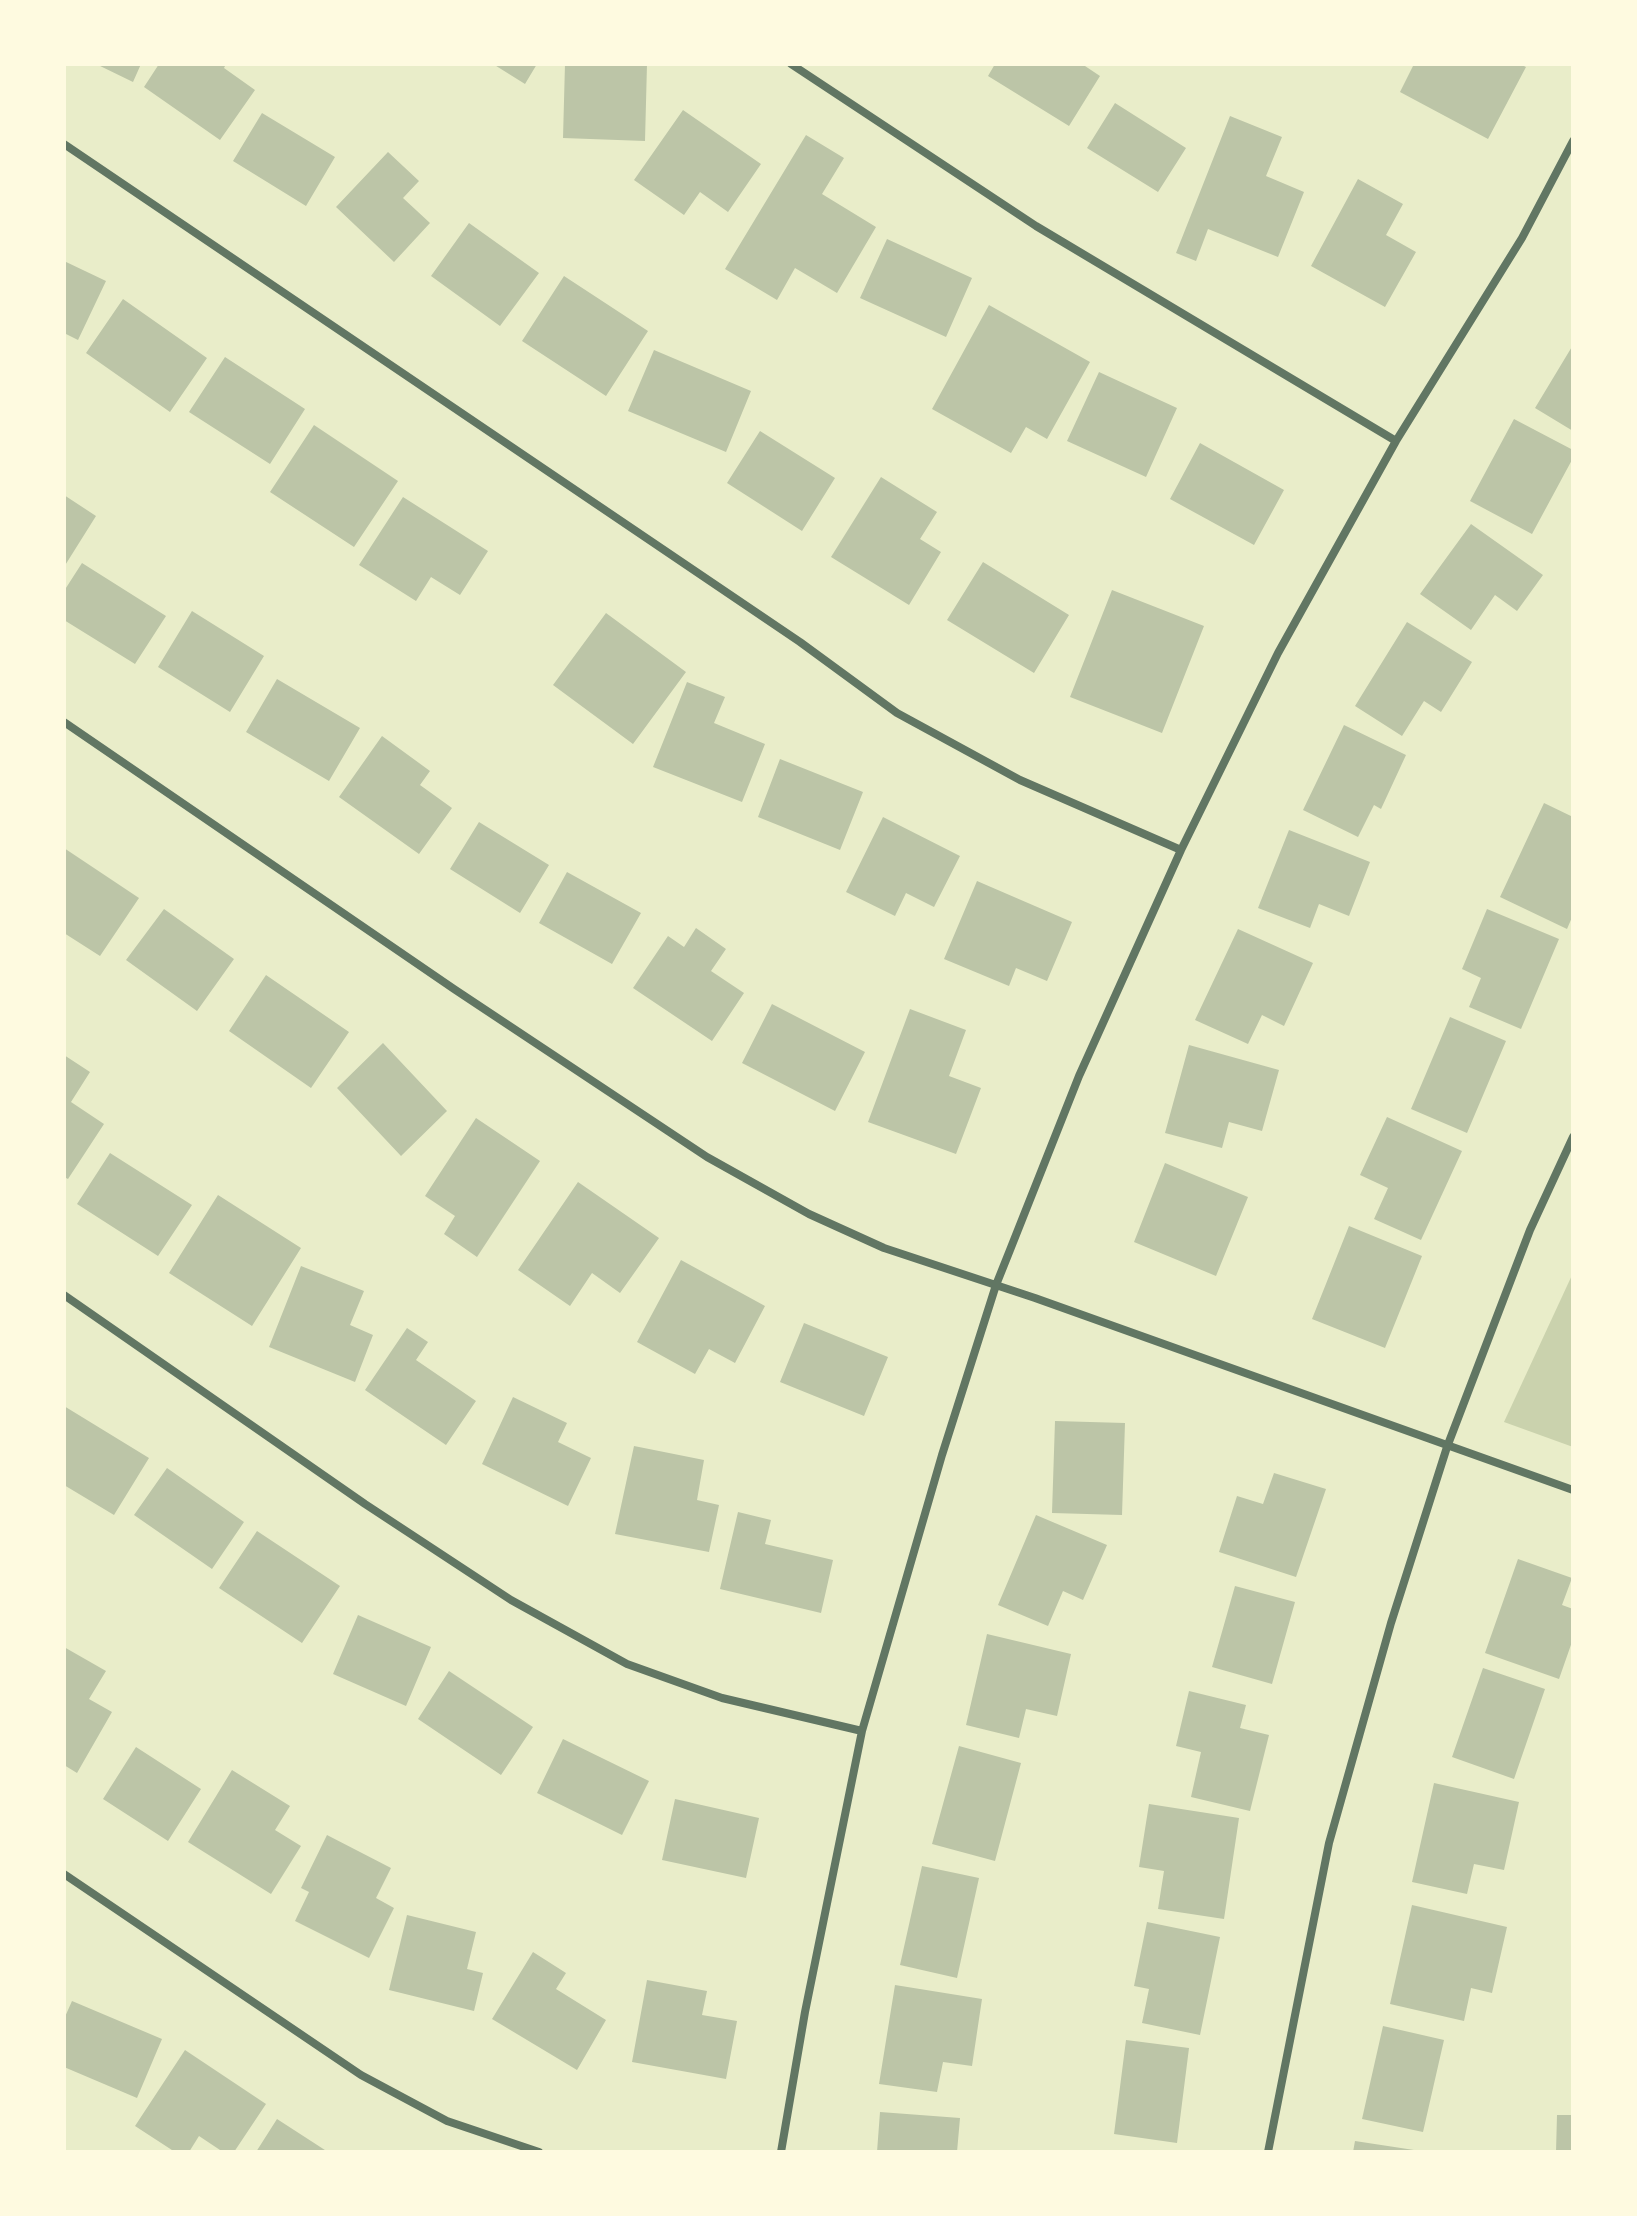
<!DOCTYPE html>
<html>
<head>
<meta charset="utf-8">
<style>
  body { margin:0 }
  #map { position:relative; width:1637px; height:2216px; overflow:hidden; background:#e9edc9; font-family:"DM Sans",sans-serif }
  canvas { display:block }
  .frame { position:absolute; inset:0; border:66px solid #fefae0; pointer-events:none }
</style>
</head>
<body>
<div id="map">
<canvas width="1637" height="2216"></canvas>
<div class="frame"></div>
</div>
<script>
const ctx = document.querySelector('canvas').getContext('2d');
ctx.lineJoin = 'round';
function fill(path, color) { ctx.fillStyle = color; ctx.fill(path, 'evenodd'); }
const shape = rows => new Path2D(rows.map(r => 'M' + r).join(''));
function strokePath(path, color, width, dash) { ctx.strokeStyle = color; ctx.lineWidth = width; ctx.lineCap = dash ? 'butt' : 'round'; ctx.setLineDash(dash || []); ctx.stroke(path); }
fill(shape([
  [1573,1273,1573,1447,1504,1422]
]), '#cad2ad');
fill(shape([
  [96,64,141,64,133,82],
  [159,64,226,64,224,68,255,90,220,140,144,87],
  [493,64,537,64,525,84],
  [565,64,647,64,645,141,563,138],
  [995,64,1082,64,1100,76,1069,126,988,76],
  [1414,64,1520,64,1526,67,1488,139,1400,92],
  [1115,103,1186,148,1158,192,1087,148],
  [683,110,761,164,728,212,700,192,684,215,634,180],
  [262,113,335,157,306,206,233,161],
  [1230,116,1282,137,1266,176,1304,192,1278,257,1208,229,1196,261,1176,253],
  [806,135,844,158,822,194,876,227,837,293,795,268,777,300,725,269],
  [388,152,419,181,403,198,430,223,394,262,336,207],
  [1358,179,1403,204,1386,235,1416,252,1385,307,1311,266],
  [469,223,539,273,500,326,431,276],
  [887,239,972,278,946,337,860,298],
  [64,261,106,281,78,340,64,333],
  [564,276,648,331,606,396,522,341],
  [123,299,207,358,170,412,86,353],
  [989,305,1090,362,1047,439,1026,427,1011,453,932,409],
  [1573,345,1573,431,1535,408],
  [654,350,751,391,726,452,628,411],
  [225,357,305,409,270,464,189,412],
  [1099,372,1177,408,1146,477,1067,441],
  [1514,419,1573,450,1573,458,1532,534,1470,501],
  [314,425,398,481,354,547,270,492],
  [760,431,835,478,802,531,727,483],
  [1200,443,1284,490,1254,545,1170,499],
  [881,477,937,512,920,539,941,552,909,605,831,557],
  [64,495,96,516,64,567],
  [403,497,488,551,460,595,431,577,416,601,359,565],
  [1471,524,1543,575,1517,611,1495,595,1471,630,1420,594],
  [983,562,1069,615,1034,673,947,620],
  [82,563,166,616,135,664,64,620,64,591],
  [1112,590,1204,626,1162,733,1070,697],
  [192,611,264,656,230,712,158,667],
  [606,613,686,672,633,744,553,685],
  [1407,622,1472,662,1441,712,1424,701,1402,736,1355,706],
  [277,679,360,728,329,781,246,732],
  [687,682,725,697,714,723,765,744,742,802,653,767],
  [1344,725,1406,755,1381,809,1374,805,1358,837,1303,810],
  [382,736,430,771,420,785,452,808,419,854,339,797],
  [780,759,863,792,840,850,758,817],
  [1544,803,1573,817,1573,915,1567,929,1500,897],
  [883,817,960,856,934,907,906,893,895,916,846,892],
  [479,822,549,865,520,913,450,869],
  [1289,830,1370,862,1349,916,1319,904,1310,928,1258,908],
  [64,848,139,898,100,956,64,933],
  [567,872,641,913,612,964,539,923],
  [977,881,1072,922,1047,981,1016,968,1009,986,944,959],
  [164,909,234,959,197,1011,126,960],
  [1487,909,1559,939,1521,1029,1469,1007,1481,978,1462,969],
  [696,928,726,949,711,971,744,993,712,1041,633,988,668,936,684,947],
  [1238,929,1313,963,1284,1026,1262,1015,1248,1044,1195,1020],
  [266,975,349,1032,311,1088,229,1031],
  [772,1004,865,1052,835,1111,742,1063],
  [910,1009,966,1030,949,1076,981,1088,956,1154,868,1122],
  [1450,1017,1506,1041,1467,1133,1411,1109],
  [383,1043,447,1111,401,1156,337,1088],
  [1189,1045,1279,1070,1262,1131,1229,1122,1222,1148,1165,1133],
  [64,1055,90,1072,71,1102,104,1124,68,1179,64,1177],
  [1387,1117,1462,1151,1421,1240,1374,1219,1388,1188,1360,1175],
  [476,1118,540,1161,477,1257,444,1234,455,1216,425,1196],
  [110,1153,192,1205,158,1256,77,1204],
  [1165,1163,1248,1197,1216,1276,1134,1242],
  [578,1182,659,1238,620,1293,592,1273,570,1306,518,1270],
  [218,1195,301,1248,252,1326,169,1273],
  [1349,1226,1422,1256,1385,1348,1312,1319],
  [681,1260,765,1306,735,1363,709,1349,695,1374,637,1342],
  [301,1266,364,1291,350,1325,373,1335,355,1382,269,1347],
  [804,1323,888,1357,864,1416,780,1382],
  [407,1328,428,1342,416,1360,476,1401,446,1445,365,1390],
  [513,1397,567,1423,558,1442,591,1458,568,1506,482,1464],
  [64,1406,149,1458,114,1515,64,1485],
  [1055,1421,1125,1423,1122,1515,1052,1513],
  [634,1446,704,1460,697,1500,719,1505,709,1552,615,1534],
  [167,1468,244,1522,212,1569,134,1515],
  [1274,1473,1326,1489,1296,1577,1219,1552,1237,1496,1263,1504],
  [738,1512,771,1520,765,1544,833,1560,821,1613,720,1589],
  [1036,1515,1107,1545,1083,1600,1063,1591,1048,1626,998,1605],
  [257,1531,340,1586,302,1643,219,1588],
  [1518,1559,1572,1578,1562,1605,1573,1609,1573,1639,1559,1679,1485,1653],
  [1235,1586,1295,1602,1272,1684,1212,1667],
  [358,1615,431,1647,406,1706,333,1674],
  [987,1634,1071,1654,1057,1716,1026,1709,1019,1738,966,1725],
  [64,1647,106,1671,89,1699,112,1712,77,1773,64,1765],
  [1483,1668,1545,1689,1514,1779,1452,1757],
  [449,1671,533,1727,501,1775,418,1719],
  [1189,1691,1246,1705,1240,1728,1269,1735,1250,1811,1191,1797,1201,1752,1176,1746],
  [563,1739,649,1781,622,1835,537,1793],
  [959,1746,1021,1763,995,1861,932,1844],
  [136,1747,201,1789,168,1841,103,1799],
  [232,1770,290,1806,275,1830,301,1846,271,1894,188,1842],
  [1434,1783,1519,1802,1504,1870,1474,1864,1467,1894,1412,1882],
  [675,1799,759,1818,746,1878,662,1860],
  [1149,1804,1239,1818,1224,1919,1158,1909,1164,1871,1139,1867],
  [327,1835,391,1868,376,1898,394,1908,369,1958,295,1921,309,1892,301,1888],
  [922,1866,979,1878,957,1978,900,1965],
  [1412,1905,1507,1927,1492,1993,1471,1988,1464,2021,1390,2004],
  [407,1915,476,1932,467,1969,483,1973,474,2011,389,1990],
  [1147,1922,1220,1937,1200,2035,1142,2023,1149,1989,1134,1986],
  [533,1952,566,1973,556,1989,606,2020,577,2070,492,2019],
  [647,1980,707,1991,702,2015,737,2021,726,2079,632,2062],
  [895,1985,982,1999,972,2066,943,2062,937,2092,879,2084],
  [72,2001,162,2039,137,2098,64,2067,64,2019],
  [1383,2026,1444,2040,1423,2132,1362,2119],
  [1126,2040,1189,2048,1177,2143,1114,2134],
  [185,2050,266,2104,234,2152,223,2152,199,2136,189,2152,175,2152,135,2126],
  [880,2112,960,2118,957,2152,877,2152],
  [1557,2115,1573,2115,1573,2152,1556,2152],
  [277,2119,328,2152,256,2152],
  [1355,2141,1414,2150,1414,2152,1353,2152]
]), '#bcc5a7');
strokePath(shape([
  [791,64,1036,226,1396,441],
  [64,144,800,642,897,713,1020,780,1181,850],
  [64,722,454,989,707,1157,809,1214,884,1248,1035,1298,1573,1490],
  [64,1295,365,1504,511,1600,627,1664,722,1698,862,1731],
  [64,1874,361,2075,447,2121,539,2152],
  [781,2152,805,2012,862,1731,942,1455,996,1285,1010,1250,1079,1076,1181,850,1278,653,1396,441,1522,238,1573,141],
  [1268,2152,1329,1843,1391,1623,1447,1447,1530,1230,1573,1137]
]), '#617663', 8);
</script>
</body>
</html>
